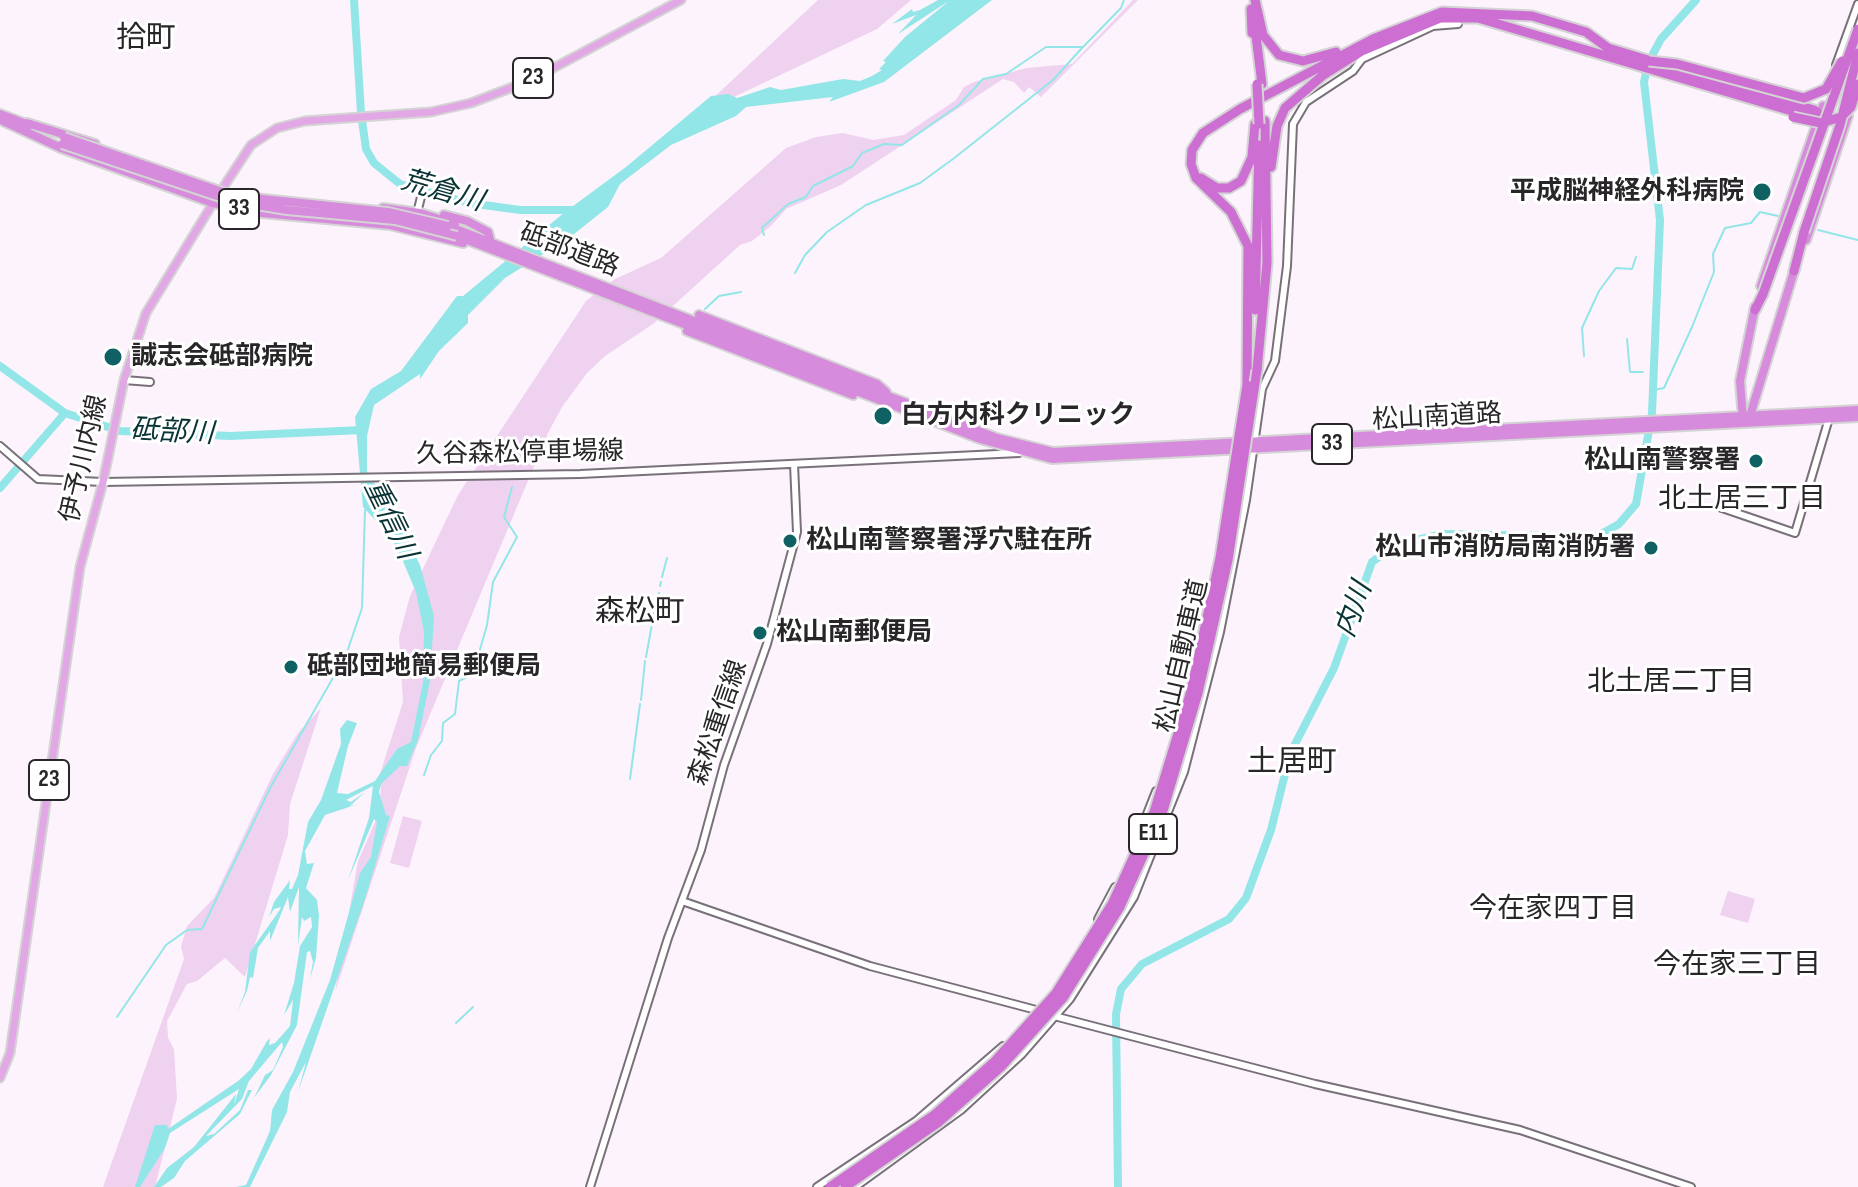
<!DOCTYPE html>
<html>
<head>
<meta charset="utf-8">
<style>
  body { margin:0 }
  canvas { display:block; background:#fcf3fc }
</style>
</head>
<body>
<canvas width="1858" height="1187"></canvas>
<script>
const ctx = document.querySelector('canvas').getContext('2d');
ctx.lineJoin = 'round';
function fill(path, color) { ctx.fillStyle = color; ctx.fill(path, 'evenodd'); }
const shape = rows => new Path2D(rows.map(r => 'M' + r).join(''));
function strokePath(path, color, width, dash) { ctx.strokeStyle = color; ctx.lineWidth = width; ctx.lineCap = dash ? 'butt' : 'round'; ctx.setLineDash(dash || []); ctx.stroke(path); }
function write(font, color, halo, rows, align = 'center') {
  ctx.font = font + ' "Sofia Sans Condensed","Noto Sans JP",sans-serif'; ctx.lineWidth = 6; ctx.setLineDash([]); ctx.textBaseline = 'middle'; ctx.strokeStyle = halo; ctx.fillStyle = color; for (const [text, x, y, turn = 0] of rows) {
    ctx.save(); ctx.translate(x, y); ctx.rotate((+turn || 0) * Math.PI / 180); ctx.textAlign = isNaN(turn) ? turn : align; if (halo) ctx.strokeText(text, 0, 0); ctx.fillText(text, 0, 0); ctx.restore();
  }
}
fill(shape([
  [818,0,911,0,877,29,694,116],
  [1133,0,1138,0,1041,97,1029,87,1024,93,1014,82,1003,79,841,185,786,209,772,225,752,241,740,245,653,324,605,356,587,373,562,407,548,433,416,748,335,992,358,861,379,813,381,788,378,780,403,702,399,637,410,596,458,495,586,301,615,279,661,258,786,148,816,137,843,133,873,140,904,135,956,100,964,87,974,82,1027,68,1072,64],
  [321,708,290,804,288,835,245,977,225,958,197,981,187,984,167,1021,168,1038,174,1049,177,1099,155,1187,103,1187,184,959,181,947,187,926,214,898,273,774,298,733],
  [403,816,422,821,409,868,390,863],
  [1728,891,1755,899,1748,923,1720,915]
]), '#efd1f0');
fill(shape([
  [938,0,992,0,884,82,829,102,833,97,746,107,736,116,671,145,620,184,608,207,569,238,505,278,468,315,468,323,439,351,420,379,420,374,374,405,367,436,367,472,393,510,420,565,434,616,430,681,418,740,407,766,400,766,381,784,379,792,386,815,390,816,365,899,298,1092,306,1062,290,1092,287,1112,250,1187,236,1187,246,1185,270,1131,272,1110,293,1072,330,980,360,873,371,857,377,822,374,819,348,880,369,818,373,786,346,800,351,802,365,792,350,806,358,804,325,815,305,851,307,864,314,863,306,888,317,900,319,916,316,958,310,979,313,962,310,951,307,952,297,1025,271,1075,254,1098,265,1075,273,1070,283,1047,282,1042,249,1081,242,1099,206,1136,214,1134,240,1110,248,1090,252,1090,240,1114,185,1161,174,1178,161,1187,154,1187,167,1168,194,1147,236,1094,234,1105,239,1089,170,1133,165,1148,140,1187,135,1187,155,1125,167,1125,168,1129,238,1081,251,1069,267,1041,270,1038,269,1045,275,1043,290,1026,293,1000,284,1015,294,983,300,946,312,927,311,917,304,921,302,917,298,946,299,887,290,912,288,897,270,941,270,931,258,948,253,978,250,977,247,991,237,1012,245,992,250,952,279,911,281,907,274,909,269,917,274,902,290,880,289,889,292,889,298,875,308,822,321,800,341,744,340,729,347,720,357,723,348,746,337,793,348,794,375,781,397,749,411,742,423,682,424,632,416,592,402,559,391,537,363,507,355,417,371,389,401,371,457,296,463,296,565,212,626,167,711,96,728,94,737,98,770,87,781,90,843,79,860,81,872,76,882,70,879,69,886,62,883,61,905,37,949,1,898,34,916,15,892,24,912,9,913,12,920,10]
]), '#93e6e8');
strokePath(shape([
  [1818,230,1858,240],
  [764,235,762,228,788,204,806,197,813,186,853,166,862,153,884,144,902,145,959,105,983,79,1006,74,1046,47,1083,47,1121,8,1124,0],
  [795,273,805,255,827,232,866,205,920,183,953,159,1053,80,1082,48],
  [705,309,719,296,741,292],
  [1627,339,1630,372,1643,372],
  [1584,356,1582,328,1599,291,1616,268,1632,269,1636,257],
  [1653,390,1664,388,1692,327,1714,272,1713,254,1725,228,1751,223,1760,212,1778,216],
  [662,577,667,558],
  [660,586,661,582],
  [655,610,659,593],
  [646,657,654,613],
  [641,700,645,661],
  [424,775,431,755,442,741,443,723,455,714,459,681,473,674,487,625,493,582,517,537,504,517,512,487],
  [630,779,640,704],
  [117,1017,166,945,187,930,202,929,270,788,346,655,362,608,365,510],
  [456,1023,473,1007]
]), '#93e6e8', 2);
strokePath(shape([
  [354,0,361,113,366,149,374,163,400,184,469,203,520,210,577,210],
  [0,366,65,413,120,431,230,436,362,430],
  [0,488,65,413],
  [1118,1187,1116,1014,1121,989,1142,964,1229,919,1246,898,1271,830,1290,754,1334,668,1372,562,1397,544,1444,534,1596,537,1619,524,1636,504,1652,413,1660,220,1644,82,1648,63,1661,39,1696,0]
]), '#93e6e8', 8);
const tertiary = shape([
  [418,209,422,193],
  [0,446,38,479,103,482],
  [1719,507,1795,533,1830,415],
  [1141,829,1156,791],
  [682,901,870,966,1040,1011],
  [1098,919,1115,887],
  [1054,1016,1315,1084,1520,1130,1691,1187],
  [817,1187,916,1121,1003,1046],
  [855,1187,961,1110,1022,1054,1070,999,1134,897,1184,772,1220,632,1246,500,1262,389,1275,361,1287,266,1293,124,1306,102,1353,71,1362,59,1433,26,1458,24]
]);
const secondary = shape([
  [1836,65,1858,4],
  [124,380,150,382],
  [103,482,580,474,1019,453],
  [590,1187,668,938,701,850,724,765,767,644,797,532,794,464]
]);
const primary = shape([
  [0,1078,10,1053,80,567,103,482,124,380,146,313,213,203,251,145,277,128,305,121,431,112,471,103,529,81,681,0]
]);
const trunk = shape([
  [0,114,29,125],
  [3,121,61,148,213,203,262,213,390,225,463,243],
  [27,123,95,144],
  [383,208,420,213,455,224],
  [444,215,467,221,488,232,490,240],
  [448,226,997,438,1053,452,1858,410],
  [457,236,980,439,1052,459,1858,417],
  [1806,240,1848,116],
  [1761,286,1823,106],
  [699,315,877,384,886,392],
  [687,331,853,395],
  [1743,419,1740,381,1755,307],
  [1749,419,1795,268]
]);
const motorway = shape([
  [1255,0,1263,35,1279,55,1303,61,1336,52],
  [1251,9,1252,33],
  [1255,28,1262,84],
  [1364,50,1440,18,1478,18,1812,117,1820,115],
  [1271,167,1277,126,1285,108,1322,76,1365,49],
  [1201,178,1217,188,1229,188,1241,181,1252,157,1255,124],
  [1794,271,1804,232],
  [1255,310,1259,145],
  [1755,310,1763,294],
  [1257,370,1267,263,1265,121],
  [1247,385,1248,246,1231,212,1196,178,1191,164,1192,150,1203,133,1240,109,1373,39,1442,12,1532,16,1586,32,1608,48,1814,110,1820,115]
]);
strokePath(tertiary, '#787179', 10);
strokePath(secondary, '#787179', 10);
strokePath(primary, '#d4d4d4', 11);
strokePath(trunk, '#d4d4d4', 12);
strokePath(motorway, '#d4d4d4', 13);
strokePath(tertiary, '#fff', 6);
strokePath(secondary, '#fff', 6);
strokePath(primary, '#e1a8e5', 7);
strokePath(trunk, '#d78bdc', 8);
strokePath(motorway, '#cd6ed3', 9);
const trunkBridge = shape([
  [64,137,234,196,388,212,448,226],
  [62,144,232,201,287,210,395,220,457,236]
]);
const motorwayBridge = shape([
  [1649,61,1677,64,1804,98,1826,89,1842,61],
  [1257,84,1259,124],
  [1793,117,1821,123,1841,117,1851,107,1858,84],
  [1804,232,1840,125,1858,53],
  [1763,294,1858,29],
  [830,1187,934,1115,995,1061,1056,993,1112,904,1154,812,1191,691,1220,558,1247,385],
  [845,1187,939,1122,1001,1067,1063,998,1120,907,1162,814,1198,693,1228,560,1257,370]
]);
strokePath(trunkBridge, '#d4d4d4', 12, []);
strokePath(motorwayBridge, '#d4d4d4', 13, []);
strokePath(trunkBridge, '#d78bdc', 8);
strokePath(motorwayBridge, '#cd6ed3', 9);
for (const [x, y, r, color] of [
  [1762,192,10,"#106164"],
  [113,357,10,"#106164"],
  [883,416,10,"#106164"],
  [1756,461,8,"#106164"],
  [790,541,8,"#106164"],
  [1651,548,8,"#106164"],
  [760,633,8,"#106164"],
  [291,667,8,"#106164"]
]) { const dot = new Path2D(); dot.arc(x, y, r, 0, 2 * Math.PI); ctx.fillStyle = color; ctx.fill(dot); strokePath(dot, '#fff', 3); }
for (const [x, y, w] of [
  [533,78,40],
  [239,209,40],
  [1332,444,40],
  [49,780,40],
  [1153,834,48]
]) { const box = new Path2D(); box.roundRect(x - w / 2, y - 20, w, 40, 6); ctx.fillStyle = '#fff'; ctx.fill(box); strokePath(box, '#292629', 2); }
write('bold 24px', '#292629', null, [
  ["23",533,78],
  ["33",239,209],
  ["33",1332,444],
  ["23",49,780],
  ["E11",1153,834]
]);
write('bold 26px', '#292629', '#fff', [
  ["平成脳神経外科病院",1744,192,"right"],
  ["誠志会砥部病院",131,357],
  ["白方内科クリニック",901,416],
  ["松山南警察署",1740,461,"right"],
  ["松山南警察署浮穴駐在所",806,541],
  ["松山市消防局南消防署",1635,548,"right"],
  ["松山南郵便局",776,633],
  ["砥部団地簡易郵便局",307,667]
], 'left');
write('26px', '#292629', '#fff', [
  ["砥部道路",569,251,21],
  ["松山南道路",1437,418,-3],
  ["久谷森松停車場線",520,454,-1],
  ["伊予川内線",85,459,-77],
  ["松山自動車道",1183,656,-77],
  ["森松重信線",719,723,-71]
]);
write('italic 28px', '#093335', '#fff', [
  ["荒倉川",442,192,16],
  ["砥部川",172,433,3],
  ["重信川",389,520,64],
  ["内川",1355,610,-70]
]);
write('28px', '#292629', '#fff', [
  ["北土居三丁目",1742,500],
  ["北土居二丁目",1671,683],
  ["今在家四丁目",1553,910],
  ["今在家三丁目",1737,966]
]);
write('30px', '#292629', '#fff', [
  ["拾町",146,39],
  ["森松町",640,613],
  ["土居町",1292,763]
]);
</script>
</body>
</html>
